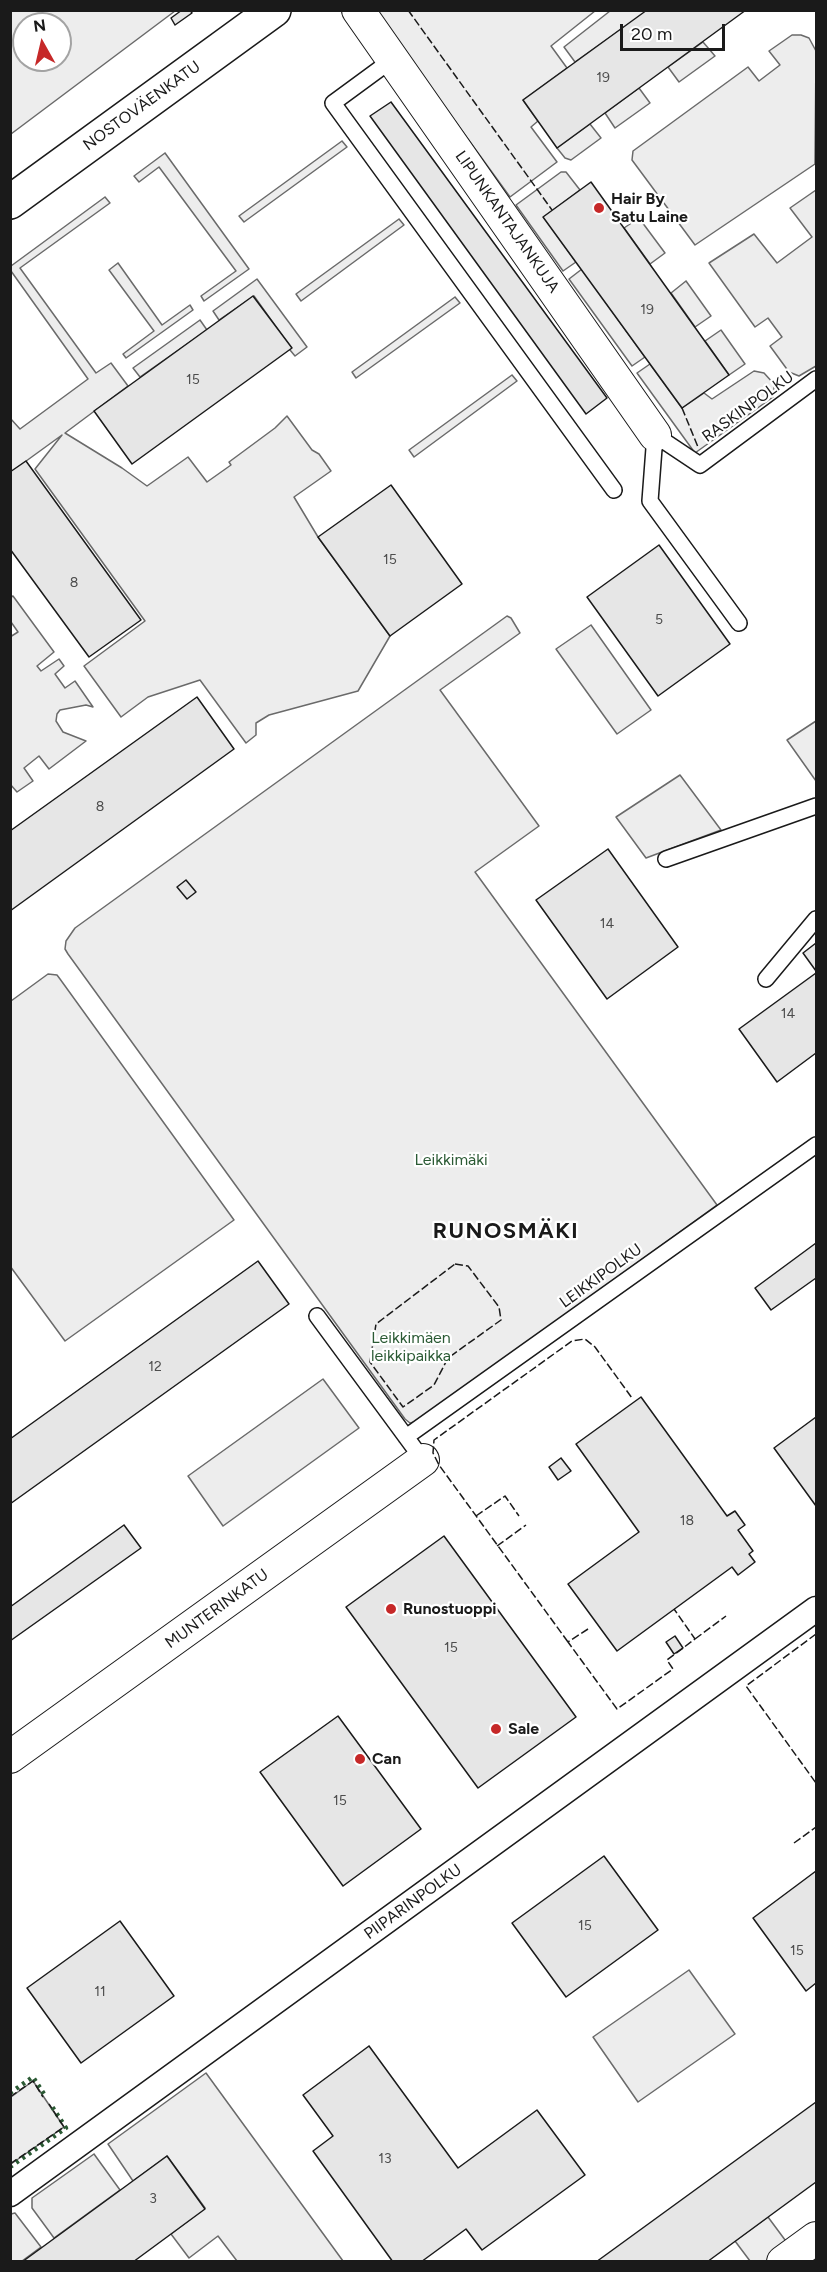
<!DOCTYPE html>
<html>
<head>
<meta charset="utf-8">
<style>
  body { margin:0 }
  #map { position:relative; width:827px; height:2272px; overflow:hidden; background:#fff; font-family:Figtree,sans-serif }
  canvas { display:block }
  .frame { position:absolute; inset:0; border:12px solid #1a1a1a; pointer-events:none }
  .north { position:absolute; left:12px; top:12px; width:60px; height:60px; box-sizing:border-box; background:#fff; border:2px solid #a3a3a3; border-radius:50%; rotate:352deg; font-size:16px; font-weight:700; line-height:24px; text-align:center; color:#1a1a1a }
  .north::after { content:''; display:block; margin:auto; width:21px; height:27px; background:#c62828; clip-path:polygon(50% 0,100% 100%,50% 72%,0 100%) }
  .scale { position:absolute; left:620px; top:24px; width:105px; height:27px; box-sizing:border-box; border:3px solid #1a1a1a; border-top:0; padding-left:8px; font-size:18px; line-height:21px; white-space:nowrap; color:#1a1a1a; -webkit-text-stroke:4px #fff; paint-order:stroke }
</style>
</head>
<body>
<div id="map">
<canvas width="827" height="2272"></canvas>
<div class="frame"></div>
<div class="north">N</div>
<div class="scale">20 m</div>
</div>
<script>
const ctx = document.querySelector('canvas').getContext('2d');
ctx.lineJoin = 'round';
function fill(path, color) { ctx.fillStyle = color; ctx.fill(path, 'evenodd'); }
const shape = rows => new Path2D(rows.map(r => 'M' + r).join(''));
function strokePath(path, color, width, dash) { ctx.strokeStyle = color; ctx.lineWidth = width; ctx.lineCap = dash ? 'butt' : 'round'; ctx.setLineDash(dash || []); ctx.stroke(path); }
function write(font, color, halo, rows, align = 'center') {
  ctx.font = font + ' Figtree,sans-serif'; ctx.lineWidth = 4.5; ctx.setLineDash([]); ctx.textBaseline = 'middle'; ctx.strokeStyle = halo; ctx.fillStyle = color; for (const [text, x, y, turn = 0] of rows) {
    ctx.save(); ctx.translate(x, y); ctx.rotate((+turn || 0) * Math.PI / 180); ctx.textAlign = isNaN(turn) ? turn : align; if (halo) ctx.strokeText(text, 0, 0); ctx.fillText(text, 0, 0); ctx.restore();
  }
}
const green = shape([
  [11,10,175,10,175,11,11,134,11,10],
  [24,24,60,24,60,60,24,60,24,24],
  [375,11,595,11,551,46,567,68,523,100,538,121,531,127,557,162,510,197,375,11],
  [610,11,647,11,575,62,564,47,610,11],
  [792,35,801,35,809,38,816,51,815,164,695,245,632,160,633,151,748,67,759,81,780,65,769,51,792,35],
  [703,42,715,56,679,82,668,67,703,42],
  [639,88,650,103,615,128,605,113,639,88],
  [590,124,601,138,571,160,565,158,557,148,590,124],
  [342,141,347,147,244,222,239,216,342,141],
  [165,153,249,269,204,301,201,296,236,271,159,167,139,182,134,176,165,153],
  [561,172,566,172,580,190,544,217,576,262,563,271,516,205,561,172],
  [816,190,816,366,799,376,789,372,770,346,782,337,768,318,755,327,709,263,754,234,777,263,812,237,790,208,816,190],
  [105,197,110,203,20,268,96,373,111,363,128,386,65,433,122,468,147,486,188,457,207,482,231,465,229,462,275,428,287,416,312,450,319,454,331,471,294,497,318,537,390,636,358,691,269,715,256,723,256,735,246,743,200,680,148,697,121,717,84,666,145,621,35,469,62,435,11,472,10,418,20,429,88,379,11,271,11,266,105,197],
  [639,218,665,253,650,264,624,228,639,218],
  [399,219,404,225,301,301,296,294,399,219],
  [118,263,162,325,190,305,193,310,126,358,123,354,154,331,109,270,118,263],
  [582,269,645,357,632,366,569,279,582,269],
  [257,279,307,347,295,356,290,350,291,348,254,296,219,320,213,311,257,279],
  [686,281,711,316,695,327,671,293,686,281],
  [455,297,460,303,356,378,352,372,455,297],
  [200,320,207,330,140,377,133,368,200,320],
  [721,330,745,364,729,375,705,341,721,330],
  [650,364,682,408,704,393,712,399,754,371,764,373,774,384,774,393,773,397,695,453,637,373,650,364],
  [512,375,517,381,414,457,409,450,512,375],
  [13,596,54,652,37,666,41,671,59,659,64,666,55,674,65,688,75,681,93,707,86,705,60,710,57,714,56,721,63,732,86,741,49,769,39,756,24,768,33,781,17,792,10,784,10,637,18,632,11,622,11,597,13,596],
  [507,616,511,618,520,633,440,690,539,826,475,872,717,1205,419,1421,410,1423,405,1419,68,954,65,949,66,941,75,928,507,616],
  [591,625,651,710,617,734,556,649,591,625],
  [816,721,816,781,787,740,816,721],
  [680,775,721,830,646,858,616,817,680,775],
  [48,974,57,975,60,979,234,1220,65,1341,10,1266,11,1001,48,974],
  [323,1379,359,1428,223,1526,188,1476,323,1379],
  [689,1970,735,2034,638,2102,593,2037,689,1970],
  [206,2073,343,2261,237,2261,218,2236,189,2258,171,2234,205,2208,167,2156,133,2181,108,2144,206,2073],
  [33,2081,64,2127,11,2164,11,2097,33,2081],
  [94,2154,120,2190,54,2238,32,2208,32,2198,94,2154],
  [15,2213,41,2247,22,2261,11,2261,11,2214,15,2213],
  [768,2217,791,2248,773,2261,750,2261,735,2241,768,2217]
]);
fill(green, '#ededed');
strokePath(green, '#6a6a6a', 1.5);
const building = shape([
  [182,10,190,10,192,13,175,25,171,18,182,10],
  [647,10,746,10,557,148,523,100,647,10],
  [391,102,607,398,586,414,370,116,391,102],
  [591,182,729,375,682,408,543,217,591,182],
  [253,296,292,348,132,464,94,411,253,296],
  [26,461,141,620,89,657,10,549,10,472,26,461],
  [391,485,462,584,390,636,318,537,391,485],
  [659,545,730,644,658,696,587,597,659,545],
  [197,697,234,749,10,911,10,831,197,697],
  [608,849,678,947,607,999,536,900,608,849],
  [186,880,196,892,187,899,177,887,186,880],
  [816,943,816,971,803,953,816,943],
  [816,973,816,1053,777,1082,739,1029,816,973],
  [816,1243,816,1278,771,1310,755,1288,816,1243],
  [258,1261,289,1304,10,1504,10,1439,258,1261],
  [641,1397,727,1516,735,1511,745,1525,738,1530,753,1551,749,1554,755,1562,738,1575,732,1567,617,1651,568,1584,639,1532,576,1444,641,1397],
  [816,1417,816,1506,774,1448,816,1417],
  [561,1458,571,1471,558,1480,549,1467,561,1458],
  [124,1525,141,1548,10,1641,10,1607,124,1525],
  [444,1536,576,1717,478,1788,346,1607,444,1536],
  [675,1636,683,1648,674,1654,666,1642,675,1636],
  [338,1716,421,1829,343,1886,260,1772,338,1716],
  [604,1856,658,1930,566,1997,512,1923,604,1856],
  [816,1871,816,1983,806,1991,753,1918,816,1871],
  [120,1921,174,1996,81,2063,27,1988,120,1921],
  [369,2046,458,2168,537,2110,585,2175,482,2250,466,2229,421,2262,393,2262,313,2151,333,2136,303,2095,369,2046],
  [816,2102,816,2182,775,2212,707,2262,596,2262,816,2102],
  [167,2156,205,2209,133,2262,22,2262,167,2156]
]);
fill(building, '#e6e6e6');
strokePath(building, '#1a1a1a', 1.5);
const service = shape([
  [393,59,333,103,614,490],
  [739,623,650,501,655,435,700,465,816,379],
  [666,859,816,806],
  [766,979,816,919],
  [317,1316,423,1460],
  [406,1437,816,1145]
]);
const pedestrian = shape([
  [10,2194,816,1609]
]);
const minor = shape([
  [358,10,655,435],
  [10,1757,423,1460],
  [783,2262,816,2238]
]);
const tertiary = shape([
  [10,202,274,10]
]);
strokePath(service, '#1a1a1a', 18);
strokePath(pedestrian, '#1a1a1a', 27);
strokePath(minor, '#1a1a1a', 34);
strokePath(tertiary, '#1a1a1a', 36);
strokePath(service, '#fff', 15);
strokePath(pedestrian, '#fff', 24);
strokePath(minor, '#fff', 32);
strokePath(tertiary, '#fff', 33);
strokePath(shape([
  [10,2093,33,2077,44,2094],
  [10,2167,66,2128,51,2105]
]), '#2b5a34', 4.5, [3, 4.5]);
strokePath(shape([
  [408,10,552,210],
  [682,408,698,447],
  [455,1264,468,1266,499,1307,501,1320,448,1358,434,1385,403,1407,370,1362,376,1324,455,1264],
  [476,1516,505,1496,519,1516],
  [497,1546,526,1525],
  [588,1629,568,1642,617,1709,673,1669,667,1660,695,1639,674,1609],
  [816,1634,746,1686,816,1783],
  [695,1639,726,1616],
  [568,1642,439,1465,433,1453,434,1440,572,1341,585,1339,595,1347,632,1398],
  [794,1843,816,1827],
  [10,2097,33,2081,43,2097],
  [10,2164,64,2127,49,2104]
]), '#1a1a1a', 1.5, [8, 3]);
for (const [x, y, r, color] of [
  [599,208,6,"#c62828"],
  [391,1609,6,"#c62828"],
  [496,1729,6,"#c62828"],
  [360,1759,6,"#c62828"]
]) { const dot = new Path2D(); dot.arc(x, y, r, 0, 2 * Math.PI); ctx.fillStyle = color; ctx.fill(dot); strokePath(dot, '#fff', 2); }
write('14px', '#4d4d4d', null, [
  ["19",603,78],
  ["19",647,310],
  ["15",193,380],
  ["15",390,560],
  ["8",74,583],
  ["5",659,620],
  ["8",100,807],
  ["14",607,924],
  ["14",788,1014],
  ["12",155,1367],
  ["18",687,1521],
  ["15",451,1648],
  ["15",340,1801],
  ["15",585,1926],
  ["15",797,1951],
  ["11",100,1992],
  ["13",385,2159],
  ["3",153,2199]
]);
write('16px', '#1a1a1a', '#fff', [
  ["NOSTOVÄENKATU",142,106,-36],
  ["LIPUNKANTAJANKUJA",507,222,55],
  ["RASKINPOLKU",748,407,-36],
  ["LEIKKIPOLKU",601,1276,-36],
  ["MUNTERINKATU",217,1609,-36],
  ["PIIPARINPOLKU",413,1902,-36]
]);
write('bold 16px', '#1a1a1a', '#fff', [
  ["Hair By",611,199],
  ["Satu Laine",611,217],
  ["Runostuoppi",403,1609],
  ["Sale",508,1729],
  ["Can",372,1759]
], 'left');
write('16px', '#2b5a34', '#fff', [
  ["Leikkimäki",451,1160],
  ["Leikkimäen",411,1338],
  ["leikkipaikka",411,1356]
]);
ctx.letterSpacing = '1.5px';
write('bold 22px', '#1a1a1a', '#fff', [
  ["RUNOSMÄKI",506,1232]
]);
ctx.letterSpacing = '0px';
</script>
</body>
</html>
